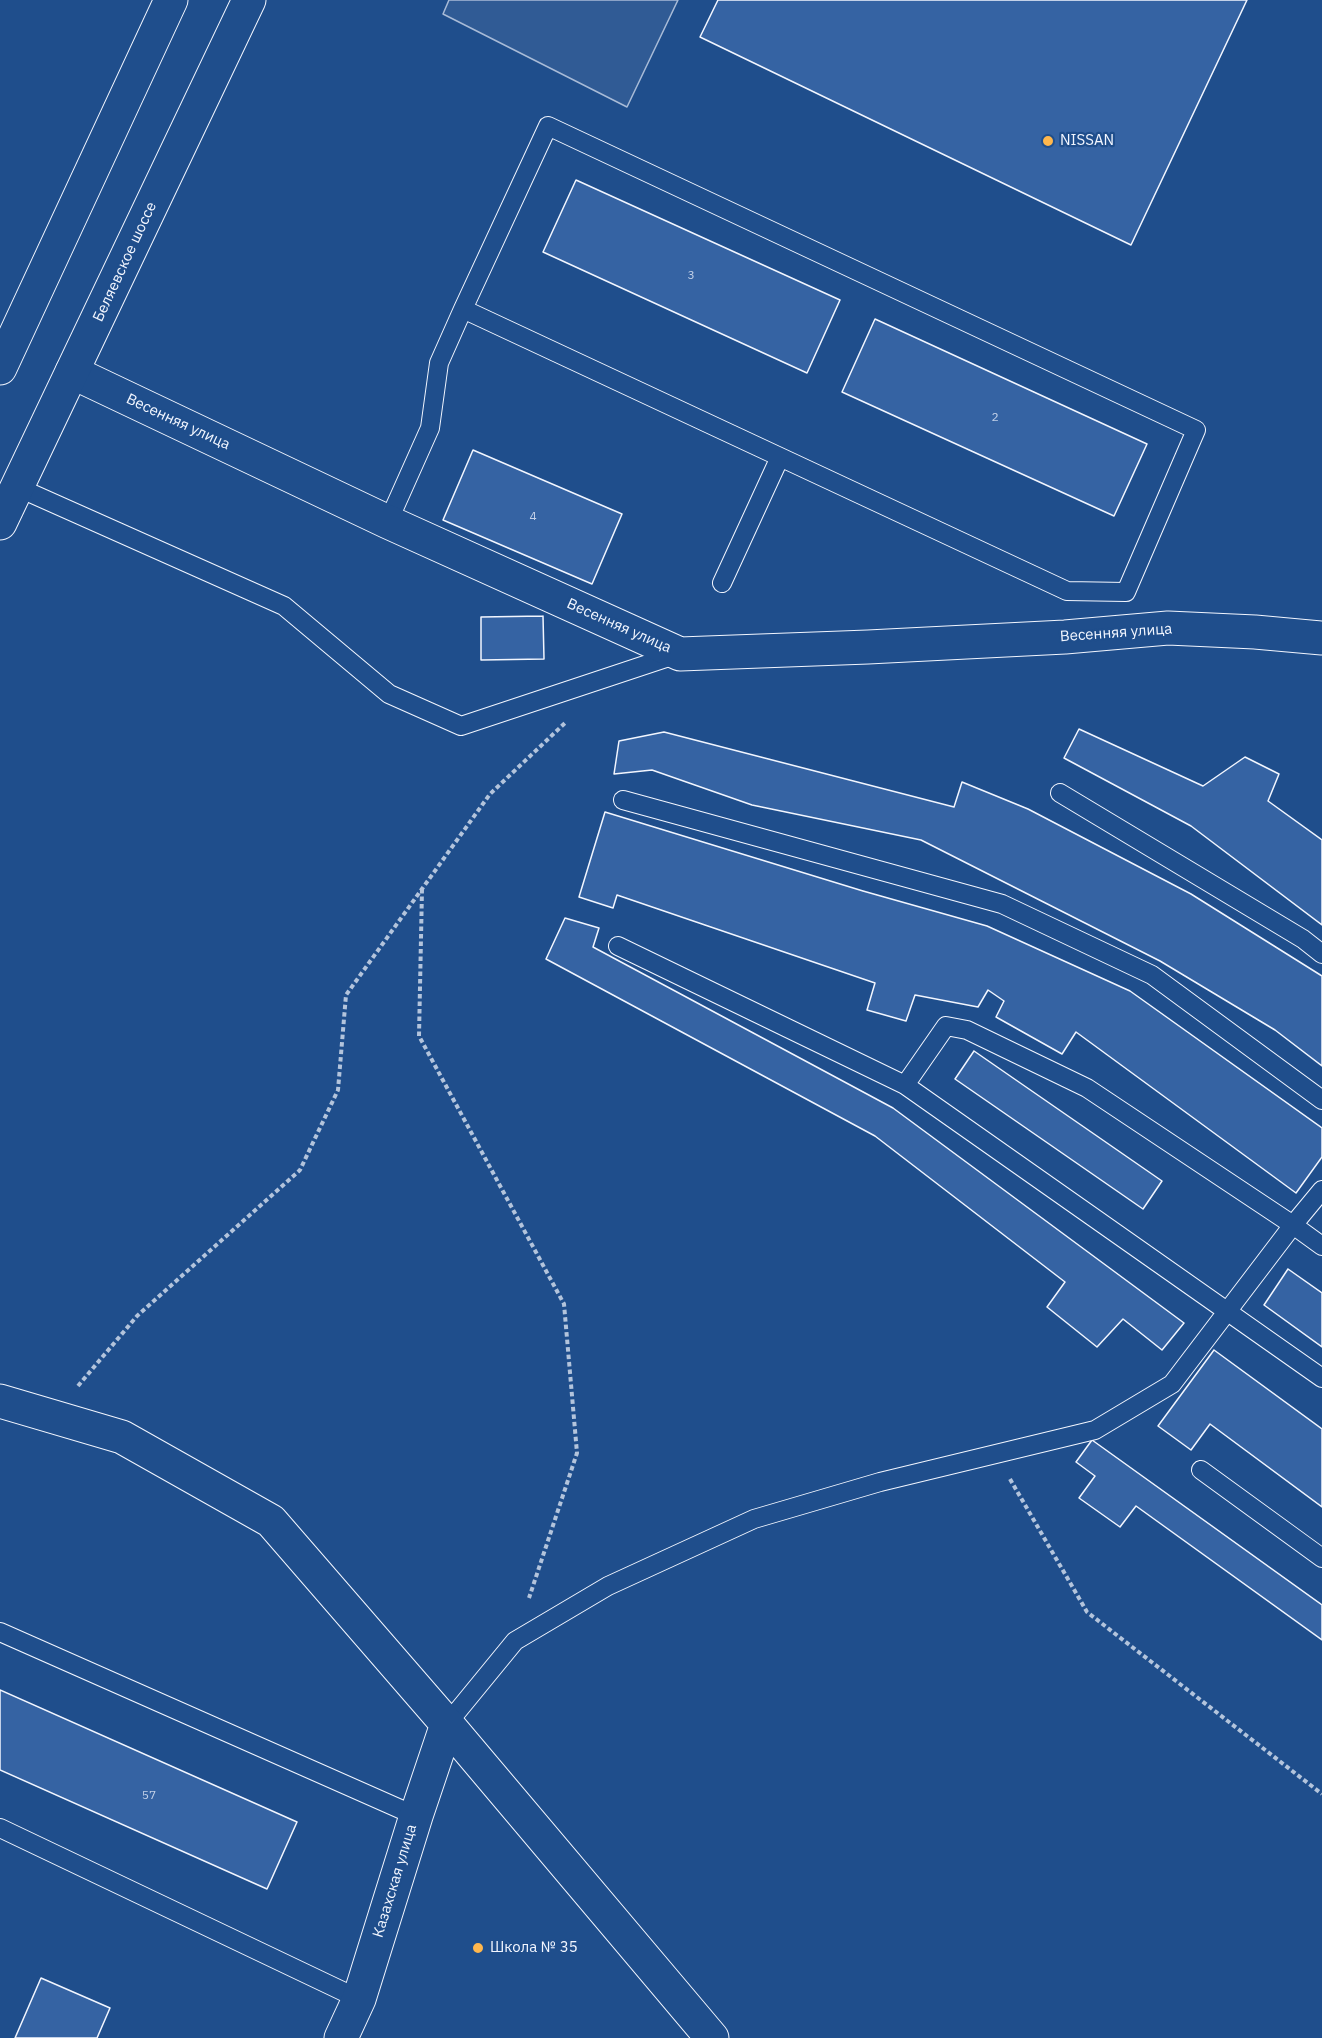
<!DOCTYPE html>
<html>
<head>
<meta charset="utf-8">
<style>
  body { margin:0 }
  canvas { display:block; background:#1f4e8c }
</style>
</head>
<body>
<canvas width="1322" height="2038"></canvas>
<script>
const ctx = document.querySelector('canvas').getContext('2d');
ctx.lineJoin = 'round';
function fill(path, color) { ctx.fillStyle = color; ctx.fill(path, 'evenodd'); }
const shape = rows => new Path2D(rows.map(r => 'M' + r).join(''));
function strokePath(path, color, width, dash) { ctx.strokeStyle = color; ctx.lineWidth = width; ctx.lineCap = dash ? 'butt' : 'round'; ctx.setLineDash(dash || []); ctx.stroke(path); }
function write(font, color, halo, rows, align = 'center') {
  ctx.font = font + ' "IBM Plex Sans",sans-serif'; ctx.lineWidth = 4.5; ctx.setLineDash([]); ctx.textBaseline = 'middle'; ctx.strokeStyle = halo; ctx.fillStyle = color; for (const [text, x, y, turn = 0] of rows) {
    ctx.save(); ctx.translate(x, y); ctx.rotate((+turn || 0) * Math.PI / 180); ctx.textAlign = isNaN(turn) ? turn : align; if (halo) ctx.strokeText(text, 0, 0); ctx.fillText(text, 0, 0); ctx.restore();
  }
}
const parking = shape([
  [449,0,678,0,627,107,443,14,449,0]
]);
fill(parking, '#305b95');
strokePath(parking, '#a8bbd7', 1.5);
const building = shape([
  [718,0,1247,0,1131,245,700,37,718,0],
  [576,180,840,300,807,373,543,252,576,180],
  [875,319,1147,444,1114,516,842,392,875,319],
  [473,450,622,514,592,584,443,520,473,450],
  [543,616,544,659,481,660,481,617,543,616],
  [1079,729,1203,786,1245,757,1279,774,1268,801,1322,840,1322,925,1191,826,1064,758,1079,729],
  [664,732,954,807,962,782,1028,809,1191,894,1322,976,1322,1066,1275,1030,1160,961,921,840,752,805,652,770,614,774,619,741,664,732],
  [605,812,863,891,987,926,1130,991,1322,1128,1322,1157,1296,1193,1076,1032,1062,1054,996,1017,1004,1001,988,990,978,1007,915,995,906,1021,867,1010,875,983,617,895,613,908,579,897,605,812],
  [565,918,599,928,593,947,893,1108,1184,1323,1162,1350,1123,1319,1097,1347,1047,1307,1065,1282,875,1136,546,959,565,918],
  [974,1051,1162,1181,1143,1209,955,1079,974,1051],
  [1288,1269,1322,1293,1322,1347,1264,1305,1288,1269],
  [1214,1350,1322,1429,1322,1507,1210,1424,1191,1450,1158,1426,1214,1350],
  [1092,1440,1322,1605,1322,1640,1136,1506,1120,1527,1079,1498,1095,1476,1076,1462,1092,1440],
  [0,1690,297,1822,267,1889,0,1770,0,1690],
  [41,1978,110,2008,97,2038,15,2038,41,1978]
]);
fill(building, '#3563a3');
strokePath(building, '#f2f6ff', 1.5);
const service = shape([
  [17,487,284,606,389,694,461,726,678,654],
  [388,522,430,428,439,363,463,309,548,126,1196,430,1126,592,1067,591,463,309],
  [722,583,780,457],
  [1060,793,1303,939,1322,954],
  [623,800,1002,904,1152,975,1322,1100],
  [618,946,905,1085,1322,1378],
  [905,1085,946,1026,967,1030,1087,1088,1293,1225,1322,1190],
  [1201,1470,1322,1558],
  [0,1632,416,1816],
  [447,1724,515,1641,608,1586,754,1519,880,1482,1095,1430,1172,1384,1293,1225,1322,1246],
  [0,1828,359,1999]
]);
const minor = shape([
  [72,372,388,522,680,654,868,647,1065,637,1168,628,1255,632,1322,638],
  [0,1401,122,1437,271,1521,447,1724,712,2038],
  [341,2038,359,1999,416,1816,447,1724]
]);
const primary = shape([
  [0,368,171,0],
  [0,523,249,0]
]);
strokePath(service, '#f2f6ff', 20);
strokePath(minor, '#f2f6ff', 35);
strokePath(primary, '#f2f6ff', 35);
strokePath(shape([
  [422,889,419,1036,564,1304,577,1453,529,1598],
  [78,1386,137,1316,300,1170,338,1090,346,995,490,794,565,723],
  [1010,1479,1087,1612,1322,1794]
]), '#b3c4dc', 4, [4.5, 3]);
strokePath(service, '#1f4e8c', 18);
strokePath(minor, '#1f4e8c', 33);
strokePath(primary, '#1f4e8c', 33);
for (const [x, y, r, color] of [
  [1048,141,6,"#ffb74d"],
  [478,1948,6,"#ffb74d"]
]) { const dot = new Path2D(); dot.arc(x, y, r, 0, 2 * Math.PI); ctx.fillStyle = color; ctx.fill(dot); strokePath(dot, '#1f4e8c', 2); }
write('12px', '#c3d1e8', null, [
  ["3",691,276],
  ["2",995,418],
  ["4",533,517],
  ["57",149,1796]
]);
write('15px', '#f2f6ff', '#1f4e8c', [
  ["NISSAN",1060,141],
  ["Школа № 35",490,1948]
], 'left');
write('15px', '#f2f6ff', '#1f4e8c', [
  ["Беляевское шоссе",125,262,-65],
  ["Весенняя улица",178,422,25],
  ["Весенняя улица",619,626,24],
  ["Весенняя улица",1116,633,-4],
  ["Казахская улица",395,1881,-73]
]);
</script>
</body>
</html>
